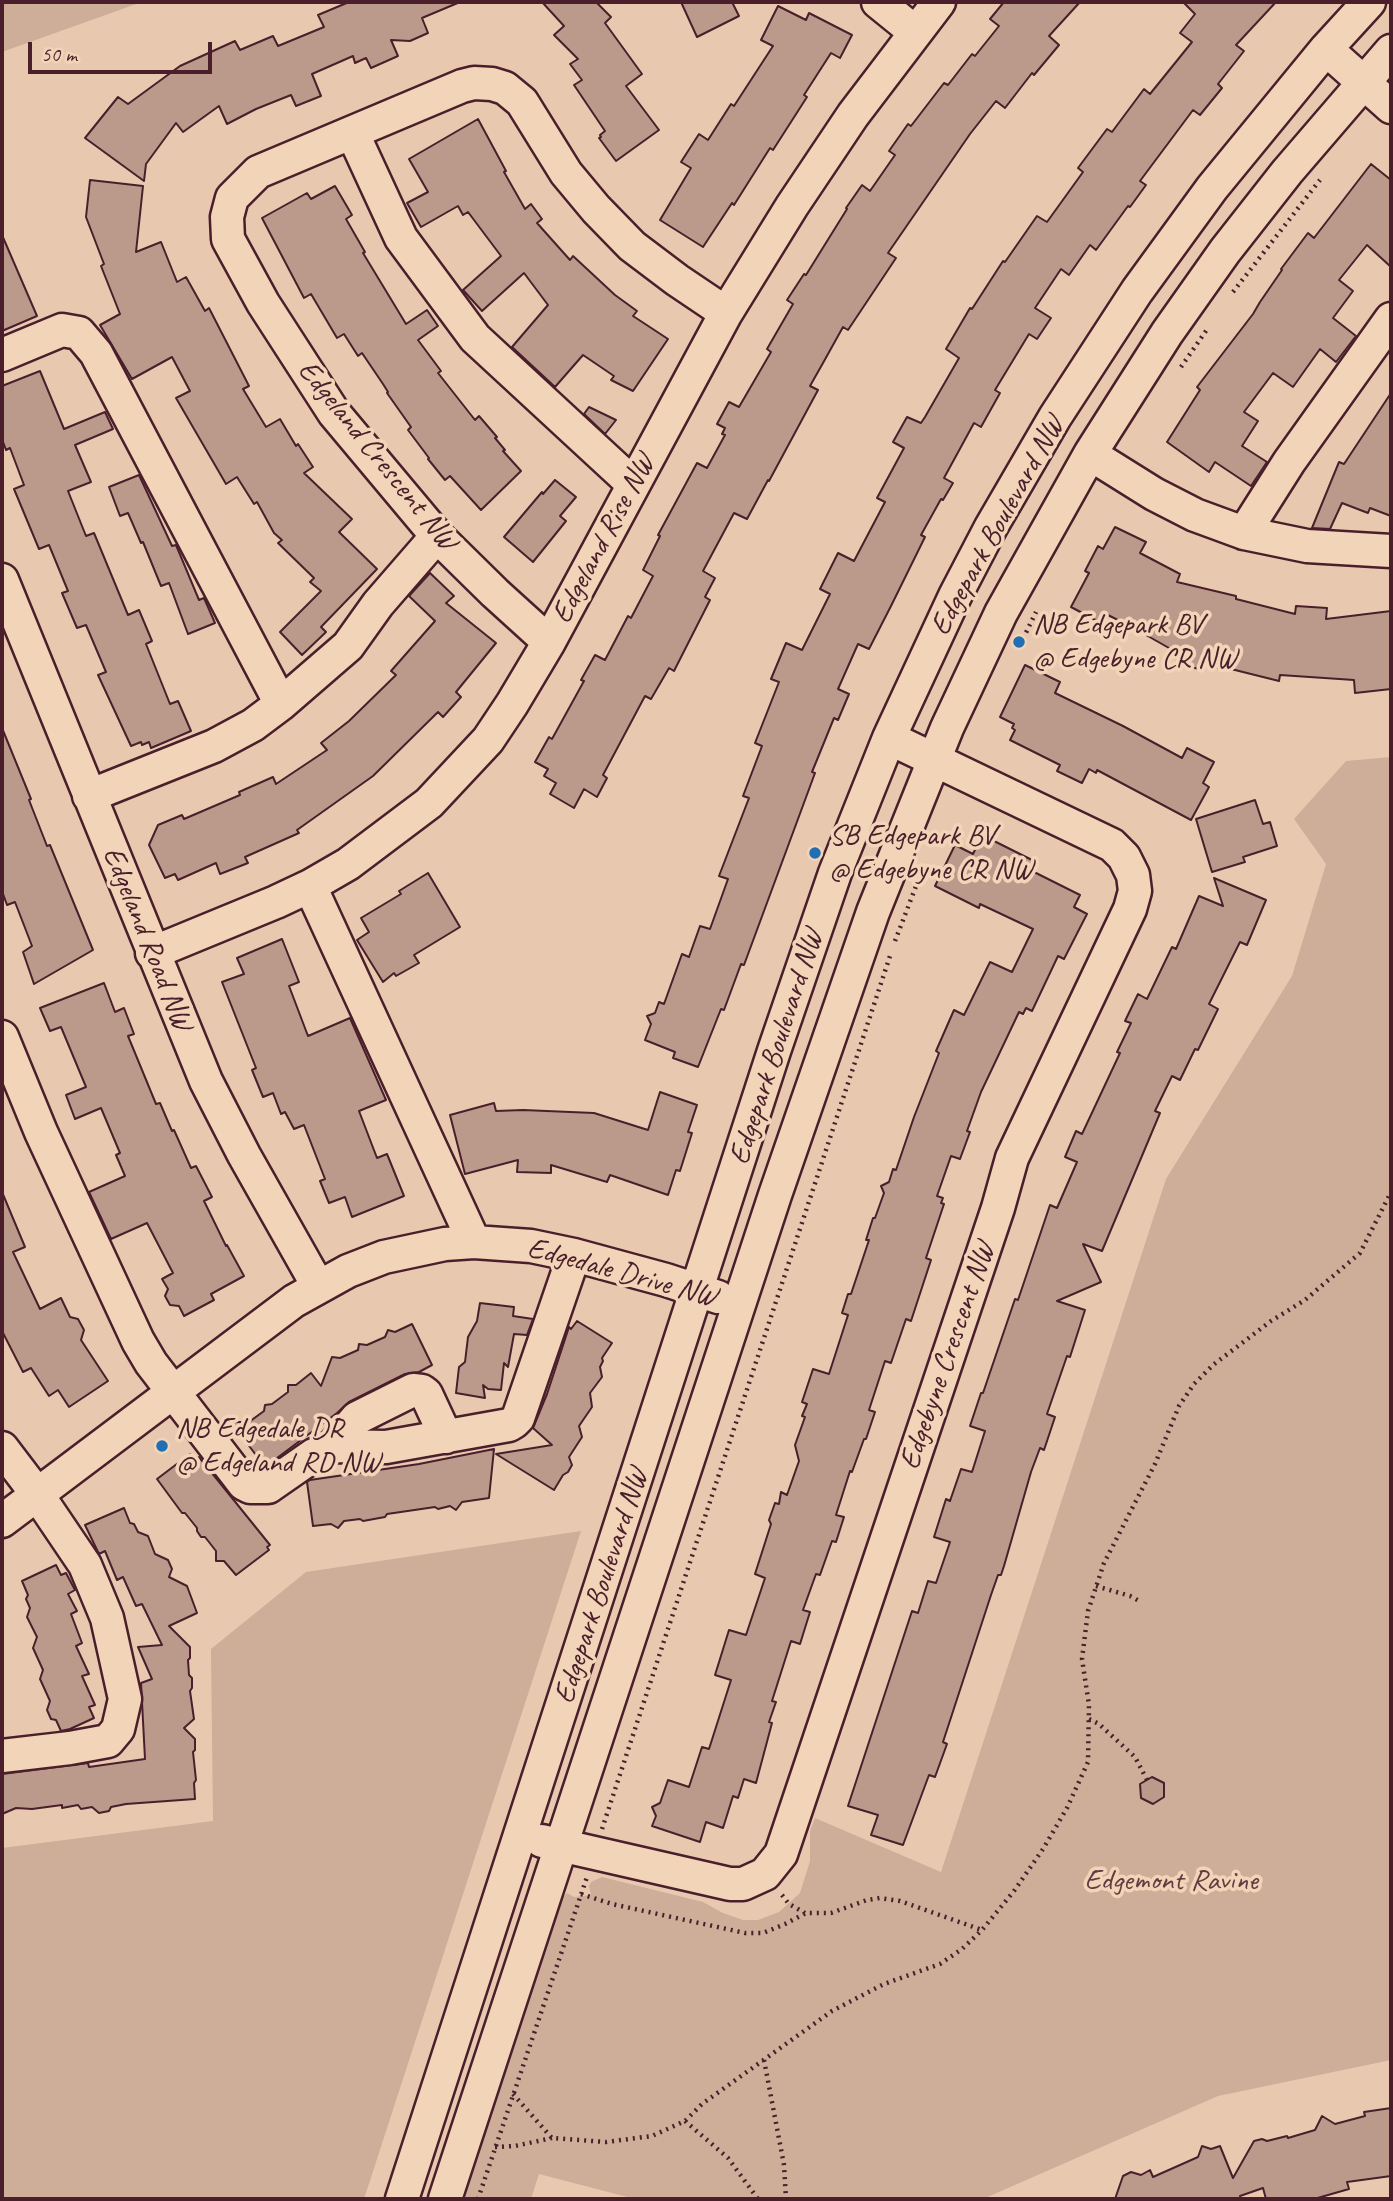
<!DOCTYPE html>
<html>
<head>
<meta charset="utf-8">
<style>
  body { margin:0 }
  #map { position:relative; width:1393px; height:2201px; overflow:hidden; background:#e8c9b0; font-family:Caveat,sans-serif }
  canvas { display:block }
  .frame { position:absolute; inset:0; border:4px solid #4a1f2b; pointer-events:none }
  .scale { position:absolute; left:28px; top:42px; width:184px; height:32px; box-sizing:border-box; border:4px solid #4a1f2b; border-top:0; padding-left:9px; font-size:21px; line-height:24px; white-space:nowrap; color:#4a1f2b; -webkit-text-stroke:5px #f2d4b8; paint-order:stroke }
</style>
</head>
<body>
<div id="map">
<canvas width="1393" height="2201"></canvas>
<div class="frame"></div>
<div class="scale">50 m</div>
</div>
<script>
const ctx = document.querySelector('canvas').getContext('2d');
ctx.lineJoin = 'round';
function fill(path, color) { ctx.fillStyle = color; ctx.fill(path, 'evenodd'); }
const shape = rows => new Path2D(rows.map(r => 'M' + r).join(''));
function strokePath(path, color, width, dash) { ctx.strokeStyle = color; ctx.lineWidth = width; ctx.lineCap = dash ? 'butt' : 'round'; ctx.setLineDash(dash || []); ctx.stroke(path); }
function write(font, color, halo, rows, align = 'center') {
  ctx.font = font + ' Caveat,sans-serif'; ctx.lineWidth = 7; ctx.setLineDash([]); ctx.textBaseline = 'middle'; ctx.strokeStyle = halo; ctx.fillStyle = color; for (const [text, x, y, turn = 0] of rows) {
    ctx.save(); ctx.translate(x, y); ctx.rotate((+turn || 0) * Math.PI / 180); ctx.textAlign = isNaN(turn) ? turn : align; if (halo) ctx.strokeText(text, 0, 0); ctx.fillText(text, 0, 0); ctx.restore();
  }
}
fill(shape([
  [2,2,142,2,2,52],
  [1391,757,1391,2060,1218,2096,983,2199,635,2199,539,2174,531,2199,460,2199,549,1930,560,1900,567,1893,574,1897,591,1895,589,1886,591,1882,602,1877,703,1902,723,1913,743,1920,758,1920,779,1912,800,1893,810,1861,810,1831,815,1818,941,1872,1166,1179,1292,976,1326,864,1294,819,1346,761],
  [581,1531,364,2199,2,2199,2,1848,213,1821,211,1649,306,1572]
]), '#cead99');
const building = shape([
  [349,2,460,2,422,18,428,33,410,41,391,40,398,56,371,68,366,58,355,63,353,56,312,74,321,96,296,106,291,95,256,109,227,124,219,106,183,132,176,123,146,164,144,181,85,138,118,97,128,104,180,66,235,41,240,50,273,36,278,46,324,27,318,15,349,2],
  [542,2,596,2,611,17,605,23,642,74,626,86,659,130,616,161,599,138,601,137,600,135,605,131,574,85,582,80,570,64,578,59,554,35,564,26,542,2],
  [681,2,732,2,739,16,697,37,681,2],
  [1004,2,1080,2,1049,36,1059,45,1034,75,1032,73,1005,108,996,101,970,134,888,253,896,258,848,330,843,327,823,363,810,386,818,390,769,481,768,480,747,519,734,513,703,571,715,578,705,597,710,600,674,671,669,668,651,699,645,696,603,775,607,778,597,797,584,789,574,808,550,794,556,783,544,776,548,769,535,762,549,737,552,739,584,681,581,680,595,655,605,660,628,616,631,618,653,576,643,570,660,536,658,535,697,463,707,468,725,435,722,434,725,428,717,424,729,402,739,407,771,352,767,349,793,304,787,300,804,274,806,275,847,209,846,208,862,185,870,191,895,155,889,151,908,124,911,126,944,83,948,85,972,54,975,56,999,26,990,19,1004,2],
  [1183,2,1276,2,1236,45,1244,51,1218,84,1222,88,1200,115,1193,110,1140,181,1146,185,1130,207,1128,206,1096,250,1090,245,1069,275,1061,269,1035,308,1051,318,1037,339,1029,334,995,390,1000,393,981,427,974,423,944,478,953,483,943,500,941,499,921,535,925,537,891,606,869,649,858,644,838,689,849,694,838,720,834,718,812,772,815,773,744,965,741,964,724,1010,721,1009,698,1067,673,1058,675,1052,645,1040,651,1024,647,1016,655,1013,659,1002,664,1004,682,954,689,957,700,926,710,929,728,879,719,876,749,798,743,796,762,746,755,743,779,682,771,679,786,643,802,650,830,594,820,589,838,553,854,561,885,502,877,498,904,448,893,442,907,417,921,423,925,417,959,358,946,349,970,308,972,309,1003,261,1005,262,1037,216,1047,222,1083,172,1078,168,1107,129,1112,132,1144,89,1150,94,1192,42,1180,33,1195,14,1183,2],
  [778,6,806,20,809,13,852,35,840,58,831,53,804,95,807,97,773,150,770,148,734,205,732,203,703,247,660,220,691,168,681,162,699,134,708,140,731,104,734,106,773,46,761,40,778,6],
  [478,119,506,171,504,172,525,209,531,204,542,219,537,223,570,260,573,256,615,295,637,311,633,316,668,339,633,391,611,380,614,376,583,355,555,387,512,347,548,305,524,273,482,311,463,290,501,256,468,212,463,215,458,206,421,227,407,203,428,192,409,159,478,119],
  [1371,164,1391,180,1391,267,1367,245,1339,280,1353,291,1333,318,1356,336,1336,362,1320,349,1293,387,1273,373,1244,412,1258,421,1242,446,1267,462,1251,486,1215,462,1209,472,1167,442,1200,390,1197,387,1253,314,1260,302,1282,270,1281,269,1308,233,1314,238,1371,164],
  [90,180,143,186,136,252,161,242,177,282,186,277,205,311,209,308,249,386,243,389,266,427,280,419,296,446,298,444,313,467,304,473,352,519,339,532,377,569,321,627,326,632,302,655,280,632,321,591,310,582,314,578,278,543,282,540,274,533,257,502,254,504,237,477,226,484,176,398,190,391,172,357,132,379,100,325,120,314,101,266,104,264,86,217,90,180],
  [335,186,352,215,346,219,365,252,363,253,406,324,427,310,438,326,418,340,441,371,438,373,475,420,479,416,497,437,495,438,505,450,503,451,521,471,481,510,450,476,445,480,428,459,429,458,408,430,411,427,387,393,388,392,383,384,362,353,358,356,344,334,337,338,311,294,304,298,262,218,307,193,311,199,335,186],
  [2,235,37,316,2,331,2,235],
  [40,371,64,429,105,412,113,429,75,445,91,482,68,491,86,536,94,533,128,615,139,610,152,641,146,644,170,704,178,701,191,731,151,748,149,742,142,745,141,742,131,746,98,675,106,672,86,625,77,628,62,593,68,591,49,545,39,549,14,489,24,485,10,448,6,450,2,439,2,386,40,371],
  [1391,393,1391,516,1370,508,1368,513,1342,503,1330,529,1312,528,1339,462,1344,464,1391,393],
  [589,407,616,420,605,434,584,414,589,407],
  [139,475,172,546,176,545,199,600,204,598,215,623,188,634,169,583,161,586,143,542,141,543,128,513,120,516,109,487,139,475],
  [555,480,576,497,560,516,566,521,533,562,504,537,542,492,543,494,555,480],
  [1115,527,1146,542,1140,553,1180,574,1177,582,1236,596,1236,599,1295,614,1296,606,1327,608,1326,619,1391,611,1391,689,1355,693,1354,680,1280,675,1279,681,1219,666,1218,668,1204,664,1203,670,1183,665,1184,660,1174,658,1176,652,1139,631,1108,615,1103,624,1071,607,1089,573,1085,571,1098,546,1103,549,1115,527],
  [430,573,454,596,446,603,496,643,456,692,461,697,443,717,438,712,373,776,297,830,299,833,245,857,248,863,220,874,216,863,178,880,175,874,165,878,149,845,158,825,182,815,184,819,240,795,239,792,273,777,276,784,327,750,321,743,349,721,396,675,391,671,435,621,409,596,430,573],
  [1025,665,1060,682,1055,693,1123,726,1182,758,1187,748,1214,762,1203,783,1209,787,1191,820,1097,770,1096,773,1089,769,1082,783,1057,771,1060,765,1010,740,1015,730,1012,728,1014,724,1000,717,1025,665],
  [2,728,31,799,29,800,47,846,50,845,93,950,34,984,23,952,32,946,15,902,7,905,2,891,2,728],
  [1255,800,1263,824,1270,822,1277,846,1243,857,1245,862,1212,872,1196,819,1255,800],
  [982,835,1036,862,1032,871,1080,895,1074,907,1087,914,1064,959,1058,956,1032,1011,1026,1008,1023,1014,1019,1012,981,1092,967,1131,970,1132,960,1159,951,1156,937,1196,943,1198,941,1203,944,1204,926,1258,931,1260,911,1321,906,1319,891,1363,885,1361,869,1410,875,1412,866,1439,864,1439,852,1472,850,1471,836,1515,844,1517,836,1542,832,1541,820,1575,816,1574,803,1610,810,1612,800,1644,791,1641,772,1701,776,1702,769,1722,772,1723,756,1783,744,1779,738,1798,733,1796,723,1828,706,1822,700,1842,652,1826,656,1816,652,1807,660,1803,668,1780,689,1787,702,1747,709,1749,731,1680,715,1675,729,1630,746,1635,765,1578,755,1574,771,1524,769,1520,775,1503,779,1504,781,1492,787,1495,799,1461,795,1445,805,1417,802,1416,807,1404,802,1402,813,1369,829,1374,848,1315,842,1313,848,1294,851,1294,869,1240,866,1240,873,1218,875,1218,884,1193,881,1186,889,1182,893,1169,896,1170,914,1117,939,1053,936,1051,954,1010,964,1015,990,962,1012,972,1033,929,980,904,979,908,935,886,955,845,973,854,982,835],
  [428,873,460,927,414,955,419,963,396,976,394,973,383,982,357,940,369,932,361,918,401,894,399,891,428,873],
  [1214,878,1266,900,1247,945,1240,942,1209,1004,1218,1009,1198,1050,1195,1049,1180,1080,1172,1076,1155,1111,1160,1113,1102,1251,1083,1244,1101,1282,1057,1301,1085,1310,1070,1357,1067,1356,1047,1414,1055,1417,1044,1450,1040,1448,1031,1472,1004,1566,1001,1575,998,1575,991,1595,943,1742,947,1744,935,1777,929,1775,903,1845,871,1835,878,1815,848,1806,912,1611,918,1613,928,1581,936,1583,950,1542,934,1537,946,1499,950,1501,961,1469,972,1472,985,1431,970,1426,981,1393,983,1393,1015,1299,1018,1300,1050,1205,1057,1208,1077,1162,1065,1157,1076,1131,1082,1134,1120,1053,1117,1052,1131,1023,1125,1021,1138,994,1147,999,1172,947,1176,949,1199,896,1223,906,1214,878],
  [282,939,299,982,289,986,308,1036,350,1018,386,1100,359,1111,377,1158,387,1154,404,1196,352,1217,345,1197,329,1203,320,1181,325,1179,304,1125,294,1129,285,1112,281,1114,273,1093,263,1097,252,1070,256,1068,222,982,244,974,237,958,282,939],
  [104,983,115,1012,124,1008,134,1034,128,1036,156,1104,160,1103,172,1131,174,1130,191,1168,196,1166,212,1197,204,1201,226,1246,227,1245,244,1276,211,1294,214,1300,184,1316,179,1306,170,1305,165,1296,168,1289,162,1279,173,1273,147,1223,111,1239,89,1192,125,1176,116,1155,120,1153,101,1108,75,1119,66,1095,86,1087,61,1027,50,1031,40,1008,104,983],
  [660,1092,697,1105,688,1132,692,1133,680,1171,676,1170,668,1195,610,1175,607,1182,551,1165,551,1173,517,1172,518,1160,465,1174,450,1115,494,1103,496,1111,523,1110,594,1113,648,1130,660,1092],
  [2,1192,25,1247,13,1252,40,1309,61,1298,70,1317,78,1319,84,1330,81,1340,108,1381,69,1407,58,1390,49,1396,31,1368,23,1372,2,1331,2,1192],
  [480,1303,514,1307,513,1316,533,1319,527,1335,514,1334,508,1367,504,1363,501,1390,488,1389,483,1385,485,1398,456,1393,459,1367,465,1362,468,1337,477,1321,480,1303],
  [577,1321,612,1343,602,1358,603,1361,600,1367,602,1377,590,1393,592,1407,579,1426,582,1437,569,1457,572,1465,568,1472,563,1475,554,1490,496,1454,552,1445,533,1428,547,1394,569,1327,571,1329,577,1321],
  [412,1324,432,1365,419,1372,405,1374,349,1402,337,1413,265,1467,231,1422,249,1422,264,1411,265,1405,272,1404,288,1392,288,1385,296,1385,311,1373,321,1386,332,1357,340,1358,358,1350,359,1344,367,1345,385,1337,388,1330,395,1332,412,1324],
  [494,1449,489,1498,462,1502,456,1510,450,1506,438,1509,435,1507,387,1514,385,1517,363,1521,360,1519,344,1521,338,1528,331,1524,313,1526,307,1482,310,1480,419,1464,494,1449],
  [190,1454,195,1460,199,1457,270,1545,267,1547,269,1550,236,1575,224,1561,216,1561,216,1551,205,1537,201,1537,197,1531,197,1528,185,1513,182,1513,157,1479,190,1454],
  [124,1508,130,1523,134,1524,138,1532,148,1536,155,1554,168,1560,172,1569,169,1577,187,1586,197,1613,169,1626,190,1647,190,1658,188,1660,189,1675,192,1678,192,1688,190,1691,194,1719,184,1728,195,1739,195,1750,193,1752,196,1780,194,1783,195,1799,126,1804,111,1807,109,1811,99,1813,92,1807,81,1809,78,1805,62,1808,62,1805,32,1809,16,1808,2,1814,2,1774,88,1763,89,1767,145,1759,141,1683,152,1679,138,1647,162,1645,142,1604,136,1606,123,1577,117,1580,105,1551,99,1554,85,1525,124,1508],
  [56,1565,61,1575,66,1573,75,1590,68,1594,77,1611,71,1614,82,1643,76,1646,89,1674,82,1676,95,1705,89,1707,94,1718,70,1729,61,1731,56,1720,51,1719,47,1710,50,1701,40,1679,43,1670,33,1648,37,1637,27,1617,30,1608,26,1599,28,1595,22,1581,56,1565],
  [1152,1777,1164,1783,1164,1797,1153,1804,1141,1798,1140,1784,1152,1777],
  [1391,2108,1391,2176,1347,2182,1349,2189,1314,2199,1266,2199,1263,2188,1240,2196,1241,2199,1115,2199,1123,2176,1131,2172,1141,2175,1150,2170,1153,2177,1198,2157,1202,2146,1211,2149,1220,2146,1233,2178,1254,2141,1262,2139,1267,2141,1287,2136,1288,2138,1315,2130,1322,2116,1335,2124,1365,2116,1364,2112,1391,2108]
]);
fill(building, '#bc9a8b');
strokePath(building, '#4a1f2b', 2);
const minor = shape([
  [878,2,915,32],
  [1326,49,1391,107],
  [353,134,401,238,475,338,633,484],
  [2,355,62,330,79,333,96,353,281,704],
  [1090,454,1154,494,1195,515,1244,533,1307,546,1391,551],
  [1244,533,1289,462,1391,319],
  [2,580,206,1081,244,1155,318,1286],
  [549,642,495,593,437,536,334,413,263,303,228,239,227,217,232,198,258,172,462,86,474,83,492,84,505,88,522,102,566,173,596,209,632,246,677,280,726,313],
  [89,796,214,746,253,725,281,704,348,646,378,604,437,536],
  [310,886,474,1242],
  [152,953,276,902,310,886,348,864,429,803,488,740,512,704,549,642,726,313,792,206,853,115,939,2],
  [2,1037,41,1132,138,1341,151,1363,174,1393,244,1484,250,1487,268,1487,314,1455,333,1446,386,1447,509,1425,514,1422,518,1418,574,1255],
  [333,1446,357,1418,413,1390,422,1391,426,1394,446,1437],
  [2,1448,37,1494,85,1565,107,1618,125,1699,118,1729,108,1741,70,1748,2,1756],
  [2,1521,294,1301,348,1271,384,1257,445,1244,474,1242,531,1246,574,1255,666,1280,718,1297],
  [542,1841,730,1884,743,1884,765,1874,781,1854,998,1208,1012,1158,1130,909,1135,891,1133,875,1124,857,1112,845,889,738],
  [402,2199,774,1051,835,873,889,738,955,596,991,527,1055,417,1137,291,1212,188,1326,49,1369,2],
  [445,2199,775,1195,873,912,947,728,1001,613,1090,454,1167,333,1225,251,1287,172,1391,51]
]);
strokePath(minor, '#4a1f2b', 37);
strokePath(shape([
  [1233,292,1320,180],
  [1181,367,1208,328],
  [1020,645,1036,612],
  [895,941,918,881],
  [1096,1586,1130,1596,1141,1602],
  [1089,1719,1099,1724,1135,1757,1147,1780],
  [602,1829,890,956],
  [581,1894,612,1904,745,1933,763,1933,785,1924,806,1913,831,1913,867,1900,880,1898,900,1901,982,1930],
  [782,1895,789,1904,805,1913],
  [764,2060,784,2165,786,2199],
  [513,2094,552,2138,606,2142,652,2136,685,2121,702,2104,832,2011,884,1984,940,1964,962,1949,982,1930,1014,1891,1043,1849,1067,1808,1088,1762,1089,1705,1082,1659,1088,1611,1104,1563,1155,1464,1179,1406,1194,1384,1213,1365,1271,1321,1305,1300,1360,1253,1391,1192],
  [685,2121,728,2158,758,2199],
  [495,2147,515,2146,552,2138],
  [478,2199,587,1877]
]), '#4a1f2b', 4.5, [2, 5]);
strokePath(minor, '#f2d4b8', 32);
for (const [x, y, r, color] of [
  [1019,642,7,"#1f6fb2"],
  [815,853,7,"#1f6fb2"],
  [162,1446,7,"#1f6fb2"]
]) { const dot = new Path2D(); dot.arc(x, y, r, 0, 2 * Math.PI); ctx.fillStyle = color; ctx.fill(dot); strokePath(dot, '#f2d4b8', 2.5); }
write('30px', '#4a1f2b', '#f2d4b8', [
  ["Edgeland Crescent NW",377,456,51],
  ["Edgepark Boulevard NW",998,526,-61],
  ["Edgeland Rise NW",604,539,-62],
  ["Edgeland Road NW",147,939,68],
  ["Edgepark Boulevard NW",777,1047,-72],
  ["Edgedale Drive NW",622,1273,15],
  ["Edgebyne Crescent NW",948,1356,-71],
  ["Edgepark Boulevard NW",602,1586,-72]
]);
write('30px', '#4a1f2b', '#f2d4b8', [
  ["NB Edgepark BV",1033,625],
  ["@ Edgebyne CR NW",1033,659],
  ["SB Edgepark BV",829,836],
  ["@ Edgebyne CR NW",829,870],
  ["NB Edgedale DR",176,1429],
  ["@ Edgeland RD NW",176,1463]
], 'left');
write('30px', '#643b41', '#f2d4b8', [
  ["Edgemont Ravine",1171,1881]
]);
</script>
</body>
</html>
